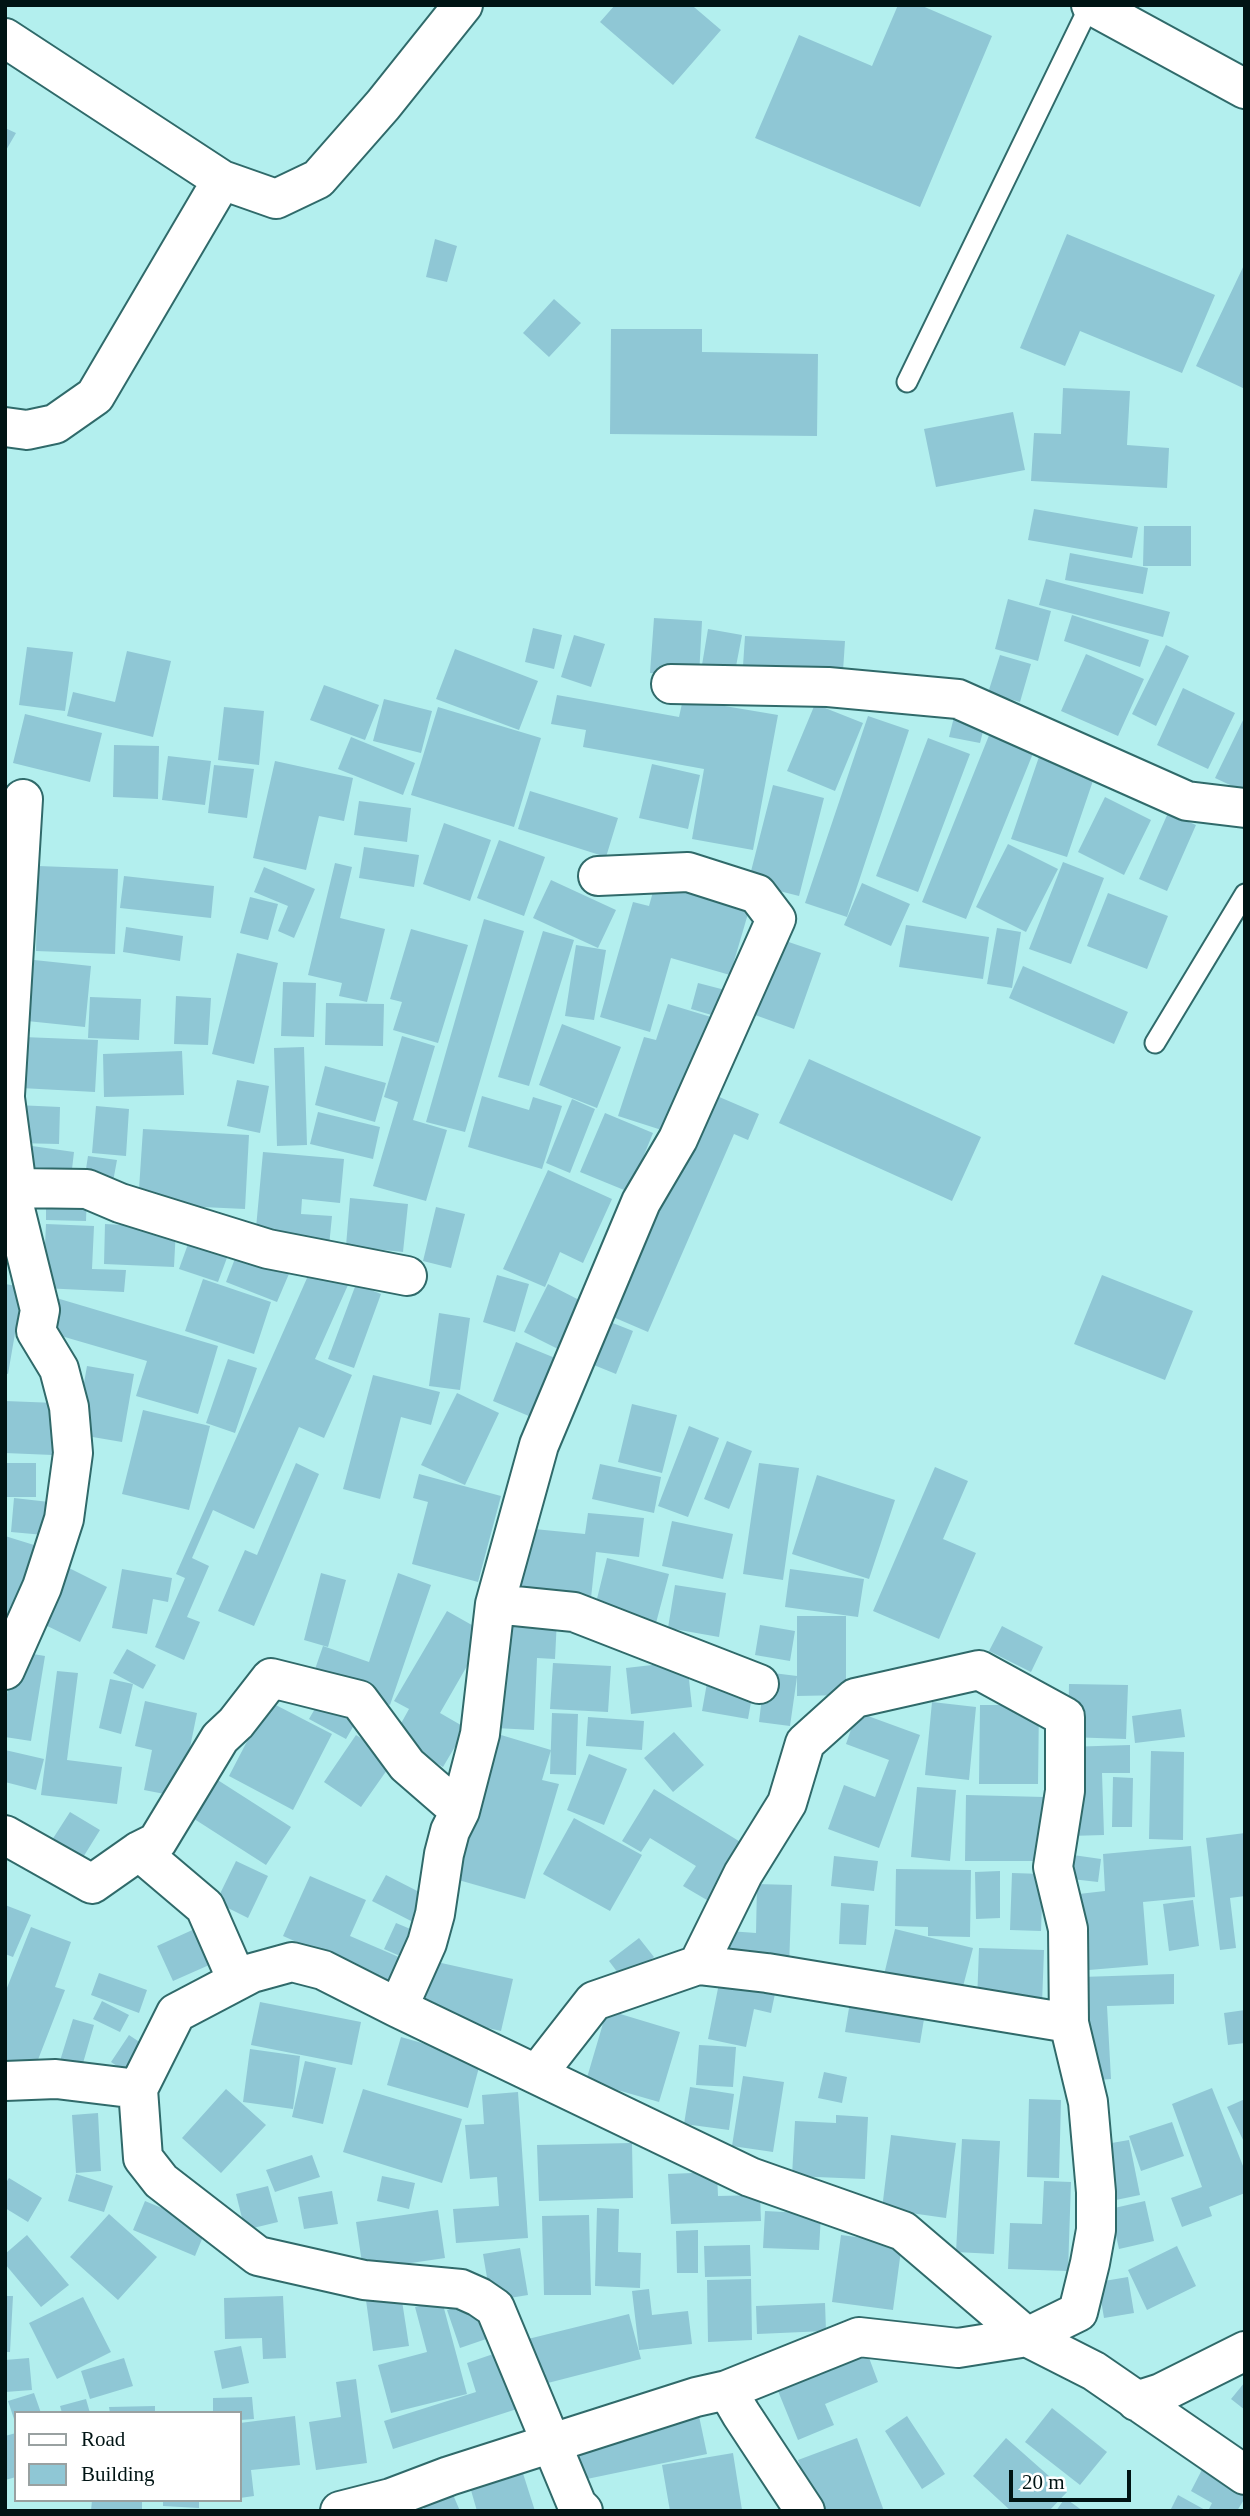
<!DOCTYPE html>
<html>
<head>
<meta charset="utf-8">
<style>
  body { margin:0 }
  #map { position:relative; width:1250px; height:2516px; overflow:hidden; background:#b3efee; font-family:"Times New Roman",serif }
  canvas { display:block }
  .frame { position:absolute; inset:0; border:7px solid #001414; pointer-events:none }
  .legend { position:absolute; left:14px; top:2411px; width:228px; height:91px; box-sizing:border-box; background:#fff; border:2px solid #99a1a1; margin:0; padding:9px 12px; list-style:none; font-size:21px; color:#001414 }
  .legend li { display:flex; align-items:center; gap:14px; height:35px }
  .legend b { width:35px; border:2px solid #99a1a1 }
  .scale { position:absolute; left:1009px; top:2470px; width:122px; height:32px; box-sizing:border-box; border:4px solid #001414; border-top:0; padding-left:9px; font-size:21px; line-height:24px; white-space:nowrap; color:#001414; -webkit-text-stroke:5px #fff; paint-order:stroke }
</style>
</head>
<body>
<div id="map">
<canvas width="1250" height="2516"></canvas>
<div class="frame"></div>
<ul class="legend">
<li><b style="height:9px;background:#fff"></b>Road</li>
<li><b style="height:19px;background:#8fc7d5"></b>Building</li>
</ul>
<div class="scale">20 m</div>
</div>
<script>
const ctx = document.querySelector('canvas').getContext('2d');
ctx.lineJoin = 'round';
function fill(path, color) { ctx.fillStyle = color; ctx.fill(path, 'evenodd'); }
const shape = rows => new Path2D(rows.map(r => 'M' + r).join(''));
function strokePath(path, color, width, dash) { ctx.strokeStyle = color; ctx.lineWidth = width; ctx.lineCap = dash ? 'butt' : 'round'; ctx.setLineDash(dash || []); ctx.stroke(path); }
fill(shape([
  [615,5,696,5,694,7,721,30,673,85,600,22],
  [898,5,920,5,992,36,920,207,755,138,799,35,872,66],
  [5,128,16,133,5,152],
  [1067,234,1215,295,1182,373,1080,331,1065,366,1020,348],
  [435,239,457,246,447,282,426,277],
  [1245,263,1245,389,1196,366],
  [554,299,581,323,549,357,523,333],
  [611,329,702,329,702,352,818,354,817,436,610,434],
  [1063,388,1130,391,1127,445,1169,448,1167,488,1031,481,1034,433,1061,434],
  [1013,412,1025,470,936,487,924,429],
  [1034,509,1138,527,1132,558,1028,540],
  [1144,526,1191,526,1191,566,1143,566],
  [1070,553,1148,568,1143,594,1065,580],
  [1046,579,1170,612,1163,637,1039,605],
  [1008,599,1051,611,1038,661,995,649],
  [1072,615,1149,640,1140,667,1064,641],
  [654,618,702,621,699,676,650,673],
  [533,628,562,635,554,669,525,662],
  [708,629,742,635,733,682,700,677],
  [574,635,605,644,591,687,561,677],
  [745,636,845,641,842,686,742,681],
  [1166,645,1189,656,1156,726,1132,714],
  [27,647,73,652,65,711,19,705],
  [455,649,538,681,519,730,436,699],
  [127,651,171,661,153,737,67,716,73,692,115,702],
  [1086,654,1144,679,1118,736,1061,711],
  [1000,655,1031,664,1020,702,988,693],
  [324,685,379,705,365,740,310,720],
  [1183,688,1235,713,1208,769,1157,745],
  [557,695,679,717,683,699,778,715,753,850,692,839,704,769,583,747,586,730,551,724],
  [384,699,432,711,421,753,373,741],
  [815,704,863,723,835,791,787,771],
  [224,707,264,711,259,765,218,760],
  [438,707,541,738,514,827,411,795],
  [956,709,987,716,980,743,949,737],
  [25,714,102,733,90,782,13,763],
  [868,716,909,730,847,917,805,903],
  [1245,716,1245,792,1215,778],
  [994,723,1038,741,966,919,922,902],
  [351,737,415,763,403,795,338,769],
  [928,738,970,754,918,892,876,876],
  [114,745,159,746,158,799,113,797],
  [1042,748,1098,766,1067,857,1011,839],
  [168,756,211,761,205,805,162,800],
  [275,761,353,778,344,821,319,816,306,870,253,858],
  [652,764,700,775,688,829,639,818],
  [214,765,254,769,247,818,208,813],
  [773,785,824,798,799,896,748,883],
  [530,791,618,818,606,857,518,829],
  [1105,797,1151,820,1124,875,1078,852],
  [359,801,411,808,407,842,354,835],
  [1168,813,1196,825,1167,891,1139,879],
  [444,823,491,840,470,901,423,884],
  [499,840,545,857,524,916,477,898],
  [1008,844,1058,869,1026,932,976,907],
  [364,847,419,855,414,887,359,878],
  [1063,862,1104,878,1071,964,1029,949],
  [335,863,352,867,340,918,385,929,367,1002,339,996,342,983,308,975],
  [38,866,118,869,115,954,36,951],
  [264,867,315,889,294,938,278,931,288,906,254,892],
  [658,874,752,900,730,975,671,958,650,1032,600,1017,633,902,649,906],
  [124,876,214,886,211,918,120,908],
  [551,880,616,910,598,948,533,918],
  [862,883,910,904,891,946,844,925],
  [1108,893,1168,916,1147,969,1087,946],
  [250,897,278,904,268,940,240,933],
  [484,919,524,931,465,1132,426,1122],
  [906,925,989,937,983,979,899,967],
  [126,927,183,936,180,961,123,952],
  [997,928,1021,932,1012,988,987,984],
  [411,929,468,945,438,1043,393,1030,402,1002,390,999],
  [543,931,574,940,529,1086,498,1077],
  [771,936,821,953,794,1029,744,1011],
  [576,945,606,950,594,1020,565,1016],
  [237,953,278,963,254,1064,212,1054],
  [34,960,91,966,85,1027,27,1021],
  [1023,966,1128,1012,1114,1044,1009,998],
  [283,982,316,983,314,1037,281,1036],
  [698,983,729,991,722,1018,691,1009],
  [176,996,211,998,208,1045,174,1044],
  [90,997,141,999,139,1040,88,1038],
  [326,1003,384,1004,383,1046,325,1045],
  [668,1004,711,1017,674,1134,618,1116,644,1037,656,1040],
  [562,1024,621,1047,597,1108,539,1085],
  [402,1036,435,1046,413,1120,447,1130,426,1201,373,1186,398,1102,384,1097],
  [23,1037,98,1040,95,1092,21,1088],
  [304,1047,307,1145,277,1146,274,1048],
  [182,1051,184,1095,104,1097,103,1054],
  [809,1059,981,1137,952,1201,779,1123],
  [325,1066,386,1083,375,1122,315,1105],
  [237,1080,269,1086,260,1133,227,1126],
  [703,1090,759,1114,748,1140,734,1134,648,1332,606,1314],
  [482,1096,529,1110,533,1097,562,1106,542,1169,468,1147],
  [572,1099,595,1109,570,1173,546,1163],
  [16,1105,60,1107,59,1144,15,1143],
  [96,1106,129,1109,126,1156,92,1153],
  [318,1112,380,1127,373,1159,310,1144],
  [605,1113,653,1133,629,1192,580,1172],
  [143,1129,249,1135,245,1209,138,1204],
  [32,1146,74,1152,70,1186,27,1180],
  [263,1152,344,1159,340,1203,302,1199,301,1214,332,1216,329,1246,255,1239],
  [88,1156,117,1160,112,1187,84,1182],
  [548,1170,612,1199,583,1263,560,1252,545,1287,503,1269],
  [46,1192,87,1192,86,1221,46,1220],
  [350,1198,408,1204,403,1252,346,1246],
  [436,1207,465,1214,451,1268,423,1261],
  [46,1224,94,1226,92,1269,126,1270,124,1292,43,1288],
  [105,1224,176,1228,174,1267,104,1264],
  [192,1233,231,1247,218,1282,179,1269],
  [239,1248,291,1269,277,1302,226,1282],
  [315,1260,352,1276,315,1359,352,1375,324,1438,299,1427,254,1529,213,1510,192,1558,209,1566,187,1617,200,1622,184,1660,155,1647,185,1578,176,1574],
  [497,1275,529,1284,515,1332,483,1322],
  [1102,1275,1193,1311,1165,1380,1074,1344],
  [203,1279,271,1302,254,1354,185,1331],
  [5,1284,23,1287,8,1374,5,1373],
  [356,1284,381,1294,354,1368,328,1359],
  [548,1284,583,1302,560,1350,524,1332],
  [53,1297,218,1346,198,1414,136,1396,147,1361,44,1331],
  [439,1313,470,1318,460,1390,429,1386],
  [595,1316,633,1331,616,1374,579,1359],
  [516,1342,560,1360,536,1419,493,1401],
  [228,1359,257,1368,235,1433,206,1423],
  [87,1366,134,1374,122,1442,75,1434],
  [373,1375,440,1392,431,1425,401,1417,380,1499,343,1489],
  [457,1393,499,1413,465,1485,421,1465],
  [5,1401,56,1403,53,1455,5,1453],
  [632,1404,677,1415,662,1473,618,1462],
  [143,1410,210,1426,189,1510,122,1494],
  [689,1426,719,1438,688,1517,658,1506],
  [727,1441,752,1451,729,1509,704,1499],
  [5,1463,36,1463,36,1497,5,1497],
  [296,1463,319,1474,254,1626,218,1611,245,1550,257,1555],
  [759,1463,799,1468,783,1580,743,1574],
  [600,1464,661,1477,654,1513,592,1499],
  [935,1467,968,1481,943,1539,976,1553,939,1639,873,1611],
  [419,1474,501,1496,478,1582,412,1564,428,1502,413,1498],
  [817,1475,895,1500,869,1579,792,1554],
  [14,1498,58,1503,55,1536,11,1532],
  [588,1513,644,1518,639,1557,596,1552,591,1598,518,1590,524,1528,585,1534],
  [672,1521,733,1534,723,1579,662,1566],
  [5,1536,34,1545,6,1637,5,1637],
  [607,1558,669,1574,656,1623,595,1607],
  [61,1564,107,1587,80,1642,33,1619],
  [122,1569,172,1578,168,1602,153,1599,147,1634,112,1628],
  [790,1569,864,1579,858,1617,785,1607],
  [321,1573,346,1580,328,1647,304,1640],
  [398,1573,431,1585,390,1705,312,1678,323,1646,369,1662],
  [675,1585,726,1593,719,1637,668,1628],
  [447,1611,486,1633,440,1713,466,1728,443,1767,393,1738,409,1709,394,1701],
  [797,1616,846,1616,846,1695,797,1696,797,1677,790,1726,759,1722,765,1672,797,1676],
  [499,1617,557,1619,555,1659,537,1658,534,1730,495,1728],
  [760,1625,795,1631,790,1661,755,1655],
  [1002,1626,1043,1647,1031,1672,989,1651],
  [127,1649,156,1665,143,1689,113,1673],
  [15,1651,45,1656,31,1741,5,1737,5,1705],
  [687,1661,692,1707,631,1714,626,1668],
  [553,1663,611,1666,608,1712,550,1709],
  [57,1671,78,1673,67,1760,122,1767,117,1804,41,1795],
  [110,1679,133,1684,121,1734,99,1728],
  [707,1683,753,1691,748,1719,702,1711],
  [1069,1684,1128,1685,1126,1739,1068,1737],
  [324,1693,361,1713,346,1739,309,1719],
  [145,1701,197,1713,180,1797,144,1790,152,1750,135,1746],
  [268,1701,332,1734,293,1810,229,1776],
  [932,1702,976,1707,969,1780,925,1775],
  [980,1705,1039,1705,1038,1784,979,1784],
  [1181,1709,1185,1737,1135,1743,1132,1716],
  [857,1712,920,1735,879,1848,828,1829,844,1785,875,1797,889,1760,846,1744],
  [552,1713,578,1714,576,1775,550,1774],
  [588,1717,644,1721,642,1750,586,1746],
  [491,1732,551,1750,542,1780,559,1784,525,1899,448,1877],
  [674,1732,704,1765,673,1792,644,1758],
  [356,1735,394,1760,361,1807,324,1782],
  [1130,1745,1130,1773,1102,1773,1104,1835,1069,1836,1066,1747],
  [5,1750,44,1759,36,1790,5,1782],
  [1151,1751,1184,1752,1183,1840,1149,1839],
  [589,1754,627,1769,604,1825,567,1810],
  [213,1777,291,1827,266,1865,188,1815],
  [1113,1777,1133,1778,1132,1827,1112,1827],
  [917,1787,956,1790,950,1861,911,1857],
  [654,1789,747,1846,712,1903,683,1886,696,1866,650,1838,641,1852,622,1841],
  [966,1795,1044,1797,1044,1861,965,1861],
  [70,1812,100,1830,82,1859,52,1840],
  [574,1818,642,1855,610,1911,543,1874],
  [1245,1833,1245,1896,1230,1898,1236,1948,1220,1950,1206,1838],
  [1191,1846,1195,1897,1143,1902,1148,1965,1077,1971,1070,1895,1105,1891,1103,1854],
  [1066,1854,1101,1859,1098,1882,1063,1878],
  [834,1856,878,1861,874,1891,831,1886],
  [236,1861,268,1876,248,1918,216,1902],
  [896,1869,971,1870,970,1937,928,1936,928,1927,895,1926],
  [1000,1871,1000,1918,976,1919,975,1872],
  [1012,1873,1043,1874,1041,1931,1010,1930],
  [386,1875,429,1897,415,1923,372,1901],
  [310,1876,366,1900,350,1936,408,1961,397,1986,283,1936],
  [757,1884,792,1885,789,1966,727,1964,729,1931,756,1933],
  [1193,1900,1199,1946,1169,1951,1163,1904],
  [841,1903,869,1905,866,1945,839,1944],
  [5,1905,31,1915,13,1957,5,1954],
  [396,1923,420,1933,409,1960,384,1949],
  [31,1927,71,1942,55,1987,65,1990,34,2070,5,2059,5,1993],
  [199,1927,216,1962,173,1981,157,1946],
  [895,1929,973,1948,960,1998,883,1979],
  [639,1938,654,1957,624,1981,609,1961],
  [979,1948,1044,1950,1042,2004,977,2002],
  [428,1960,513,1979,501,2031,417,2012],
  [99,1973,147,1990,139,2013,91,1995],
  [721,1973,777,1984,771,2013,754,2009,746,2047,708,2039],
  [1174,1974,1174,2004,1107,2006,1111,2079,1085,2081,1081,1977],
  [102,2001,129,2015,120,2032,93,2019],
  [260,2002,361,2022,352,2065,251,2045],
  [850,2002,925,2013,920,2043,845,2032],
  [607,2010,680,2032,659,2102,586,2081],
  [1245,2010,1245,2043,1228,2045,1224,2013],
  [73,2019,94,2025,81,2070,59,2064],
  [129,2035,147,2047,129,2074,111,2062],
  [401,2037,481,2060,468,2108,387,2085],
  [699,2045,736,2047,733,2087,696,2085],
  [250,2049,300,2056,293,2109,243,2102],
  [305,2061,336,2068,323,2124,292,2117],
  [824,2072,847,2077,842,2103,818,2098],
  [743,2076,784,2082,773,2152,732,2146],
  [690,2087,734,2094,729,2130,684,2124],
  [1212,2088,1245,2171,1245,2193,1209,2207,1212,2216,1182,2227,1171,2198,1202,2187,1172,2104],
  [226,2089,266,2125,221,2173,182,2138],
  [363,2089,462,2119,442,2183,343,2152],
  [518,2092,528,2238,456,2243,453,2209,499,2206,497,2177,470,2179,465,2125,484,2124,482,2095],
  [1029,2099,1061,2100,1059,2178,1027,2177],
  [1245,2099,1245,2144,1227,2107],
  [98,2113,101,2171,76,2173,72,2115],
  [836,2115,868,2117,865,2179,792,2176,795,2121,836,2123],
  [1172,2122,1184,2156,1141,2171,1129,2136],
  [891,2135,956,2143,946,2218,882,2209],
  [962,2139,1000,2141,994,2254,956,2252],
  [1129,2140,1140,2195,1111,2201,1100,2145],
  [632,2143,633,2198,539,2201,537,2145],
  [312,2155,320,2177,275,2192,266,2170],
  [717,2172,718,2196,760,2195,761,2221,671,2224,668,2174],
  [76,2174,113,2186,104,2212,68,2201],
  [382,2176,415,2183,409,2209,377,2201],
  [9,2178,42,2198,28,2222,5,2208,5,2184],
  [1044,2181,1071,2182,1068,2271,1008,2269,1010,2223,1042,2224],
  [268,2186,278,2222,245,2230,236,2194],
  [332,2191,338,2224,304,2229,298,2197],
  [145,2201,207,2227,195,2256,133,2230],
  [1145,2201,1154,2241,1119,2249,1110,2209],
  [597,2208,619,2209,618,2252,641,2253,640,2288,595,2286],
  [438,2210,445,2258,363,2270,356,2222],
  [765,2211,821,2214,819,2250,763,2248],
  [109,2214,157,2257,118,2300,70,2257],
  [589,2215,591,2295,544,2295,542,2216],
  [698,2230,698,2273,677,2273,676,2231],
  [27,2235,69,2285,41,2307,5,2264,5,2254],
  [841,2235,902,2243,893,2310,832,2302],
  [750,2245,751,2276,705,2277,704,2246],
  [1177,2246,1196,2286,1147,2310,1128,2270],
  [520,2248,528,2295,491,2301,483,2254],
  [1128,2277,1134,2313,1104,2318,1098,2282],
  [751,2279,752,2340,708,2342,707,2280],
  [400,2288,409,2346,373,2351,365,2293],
  [649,2289,652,2315,688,2311,692,2344,639,2350,632,2291],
  [5,2296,13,2296,10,2352,5,2352],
  [283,2296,286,2358,263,2359,262,2338,225,2339,224,2298],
  [83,2297,111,2352,57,2379,29,2323],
  [479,2299,492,2337,460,2348,447,2310],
  [442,2301,467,2394,391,2413,378,2365,427,2352,415,2307],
  [825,2303,826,2331,757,2334,756,2306],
  [629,2314,641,2359,540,2385,528,2339],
  [241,2346,249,2383,222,2389,214,2351],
  [502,2351,520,2408,393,2449,384,2421,476,2392,467,2363],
  [868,2355,878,2382,825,2404,834,2425,798,2440,778,2391],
  [29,2358,32,2390,5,2392,5,2360],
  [124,2358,133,2386,90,2399,81,2371],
  [356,2379,367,2463,316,2470,309,2422,341,2417,336,2382],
  [1245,2382,1245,2410,1231,2399],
  [34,2393,41,2413,16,2413,15,2422,8,2401],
  [252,2397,254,2419,240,2420,240,2413,213,2413,213,2398],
  [86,2399,90,2413,62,2413,60,2406],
  [155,2406,155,2413,110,2413,109,2407],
  [1052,2408,1107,2452,1080,2485,1025,2442],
  [295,2416,300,2465,251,2470,254,2496,240,2498,240,2423],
  [699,2416,707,2454,582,2480,574,2442],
  [907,2416,945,2474,922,2489,885,2431],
  [16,2433,16,2477,5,2480,5,2436],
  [857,2438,884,2511,816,2511,798,2460],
  [1006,2438,1067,2492,1049,2511,1011,2511,973,2476],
  [733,2453,742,2510,670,2511,662,2465],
  [1208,2458,1245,2479,1245,2498,1237,2511,1208,2511,1212,2503,1191,2491],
  [520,2464,535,2511,477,2511,468,2480],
  [448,2483,460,2511,425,2511,418,2496],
  [1178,2495,1207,2511,1170,2511],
  [1065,2498,1083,2511,1056,2511],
  [92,2500,142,2500,142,2511,91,2511],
  [163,2500,199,2500,199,2508,163,2506]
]), '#8fc7d5');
const lane = shape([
  [907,382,1090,5],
  [1155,1043,1245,894]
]);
const street = shape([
  [1091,5,1245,89],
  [5,38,222,180,276,199,318,179,383,105,463,5],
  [5,427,27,430,55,424,95,396,222,180],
  [671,684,828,687,958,699,1187,801,1245,808],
  [5,1095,23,799],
  [5,1098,17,1188,15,1209,40,1310,36,1331,59,1369,69,1407,73,1453,64,1519,42,1587,5,1670],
  [17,1188,87,1189,120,1203,268,1249,407,1276],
  [495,1604,574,1612,759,1684],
  [5,1835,92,1884,139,1851,157,1842,220,1738,236,1723,271,1678,359,1700,407,1765,460,1811],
  [139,1851,205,1907,237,1980],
  [398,2008,427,1943,435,1914,444,1854,450,1831,460,1811,480,1734,495,1604,539,1445,641,1202,678,1139,776,919,757,894,688,872,598,876],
  [537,2074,594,2001,698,1965,767,1973,1069,2023],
  [5,2081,56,2079,138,2089,176,2013,252,1973,292,1962,323,1970,398,2008,750,2177,903,2231,1027,2337,1078,2312,1090,2263,1096,2230,1096,2192,1088,2102,1069,2023,1068,1929,1053,1867,1065,1791,1065,1717,979,1670,855,1698,805,1743,787,1803,743,1874,698,1965],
  [138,2089,143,2158,161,2181,258,2256,364,2280,461,2289,479,2297,495,2308,577,2505,583,2511],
  [727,2390,741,2414,805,2511],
  [1136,2401,1161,2393,1245,2351],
  [340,2511,391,2498,449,2476,696,2397,727,2390,859,2337,958,2348,1027,2337,1094,2371,1245,2475]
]);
strokePath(lane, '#306a6a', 23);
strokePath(street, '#306a6a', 42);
strokePath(lane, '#fff', 19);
strokePath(street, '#fff', 38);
</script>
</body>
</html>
